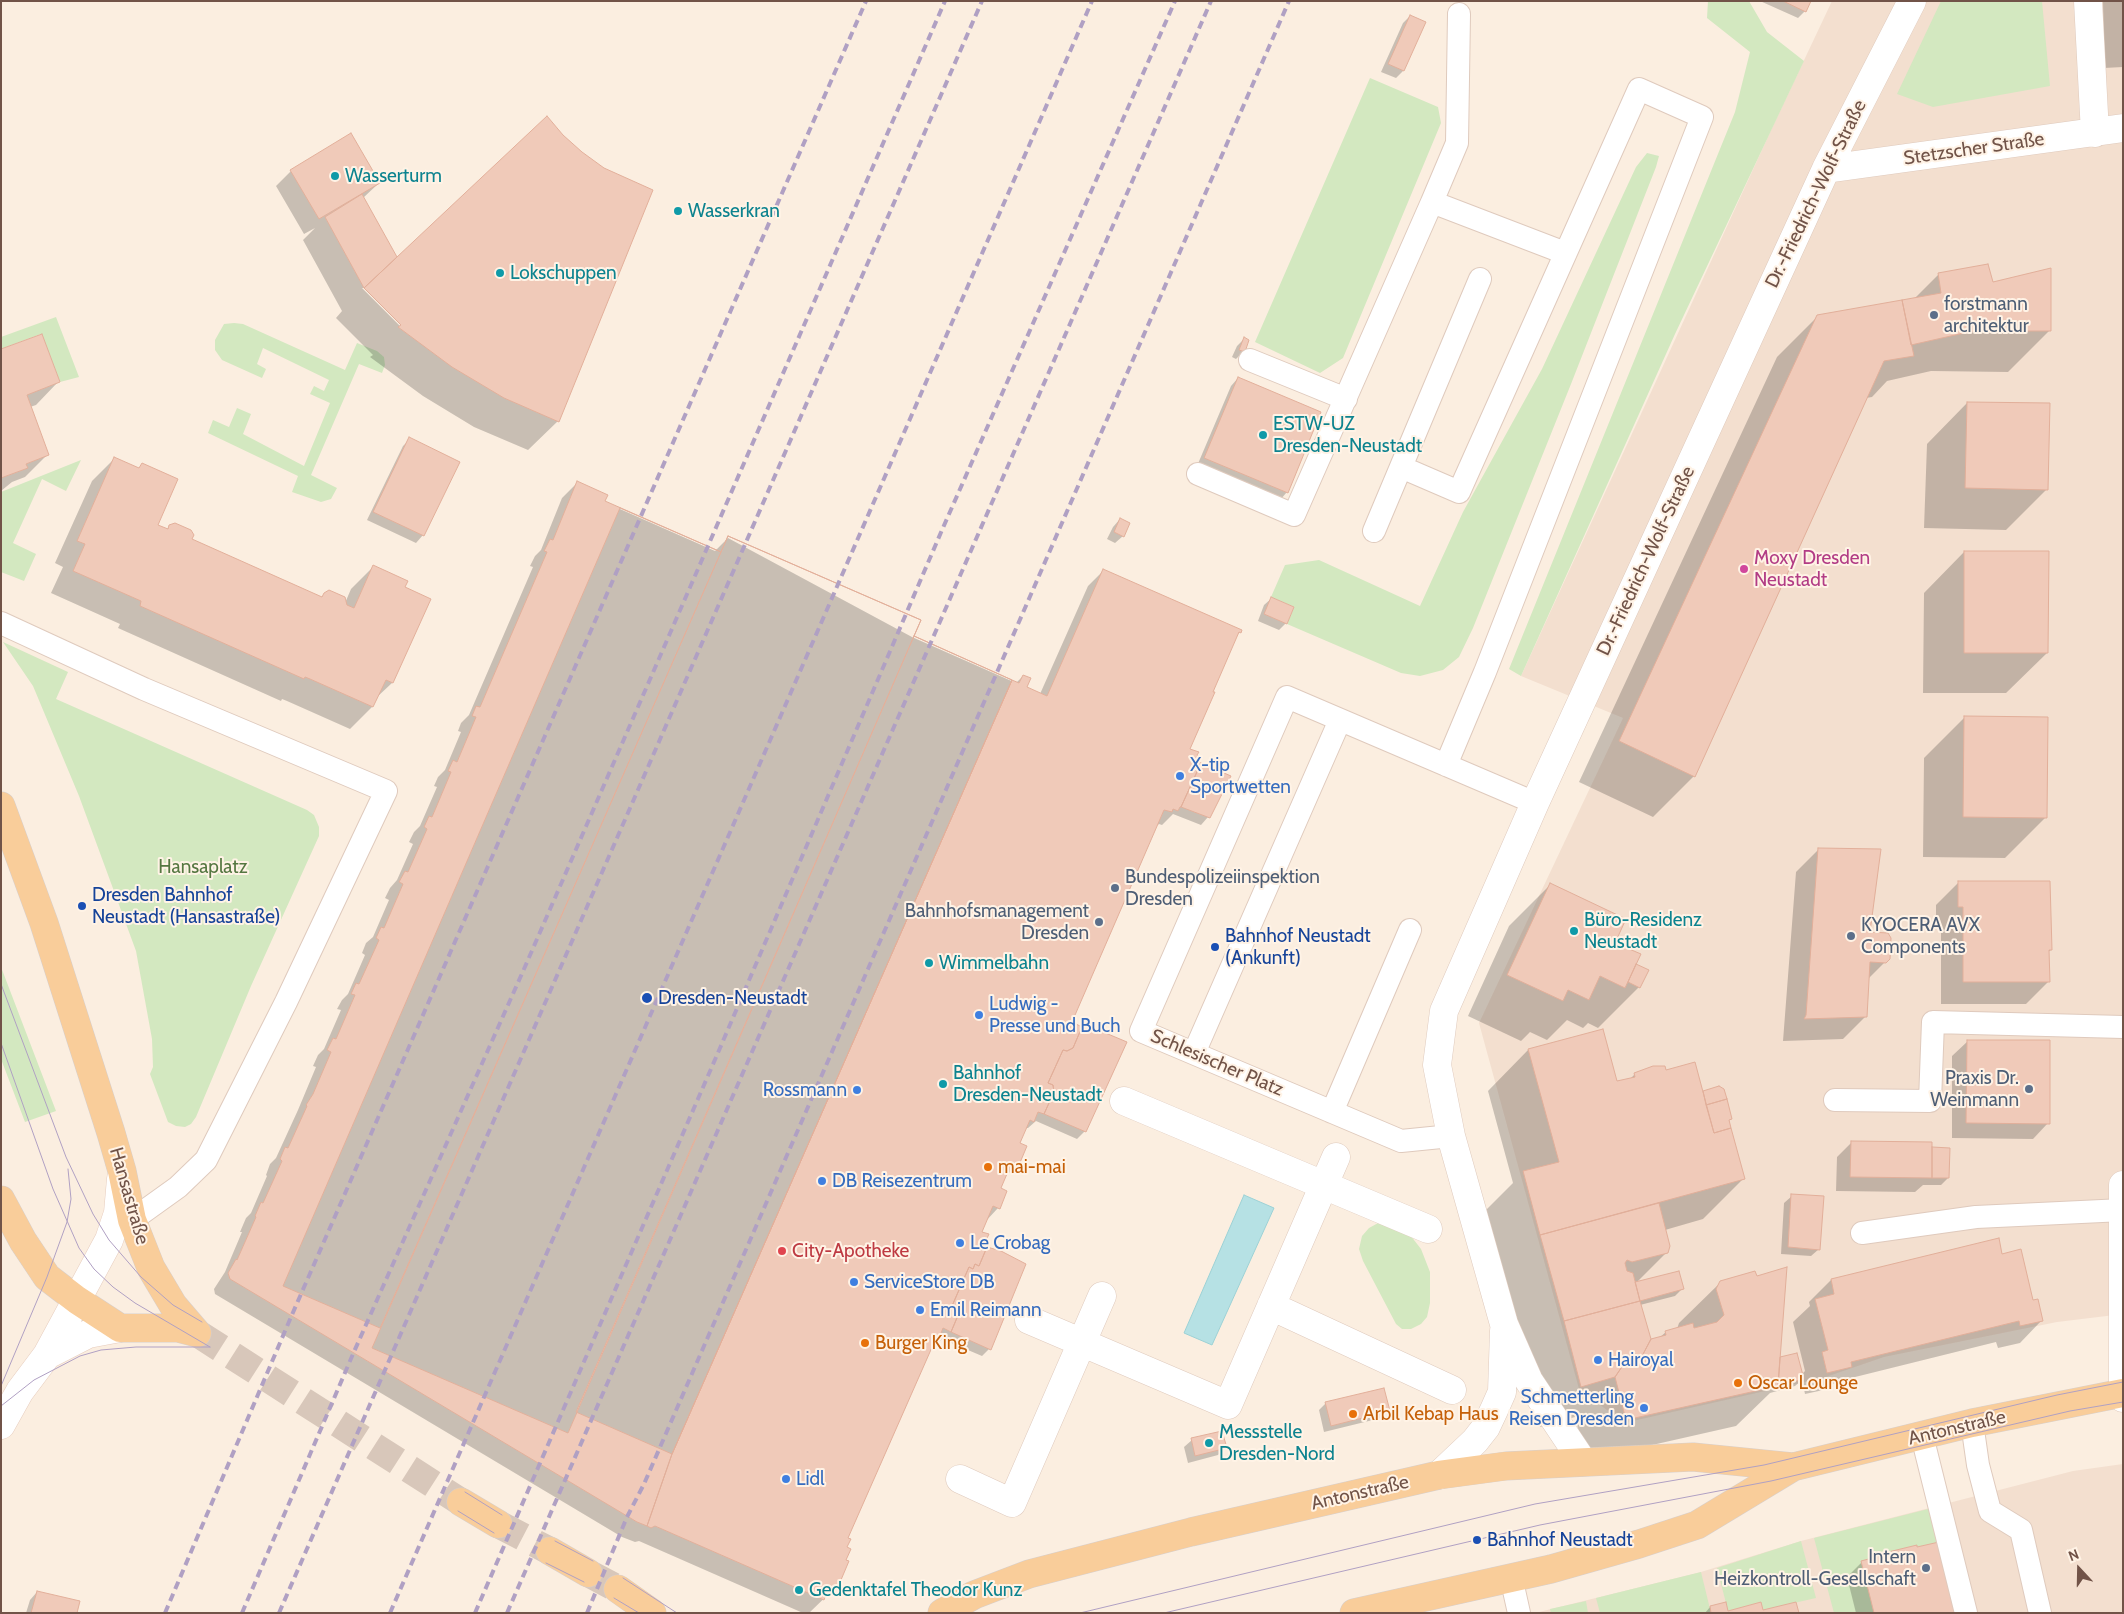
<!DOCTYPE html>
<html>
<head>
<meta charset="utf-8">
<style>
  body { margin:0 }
  #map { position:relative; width:2124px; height:1614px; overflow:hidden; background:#fbeee0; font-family:Cabin,sans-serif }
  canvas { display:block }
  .frame { position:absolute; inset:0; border:2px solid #715348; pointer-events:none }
  .north { position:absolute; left:2054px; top:1544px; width:50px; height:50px; -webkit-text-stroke:4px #fff3e6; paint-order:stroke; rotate:339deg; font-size:14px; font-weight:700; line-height:20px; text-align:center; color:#715348 }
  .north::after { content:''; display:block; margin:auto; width:18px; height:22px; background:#715348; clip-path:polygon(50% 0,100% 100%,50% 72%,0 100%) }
</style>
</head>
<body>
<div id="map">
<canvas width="2124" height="1614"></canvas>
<div class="frame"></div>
<div class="north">N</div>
</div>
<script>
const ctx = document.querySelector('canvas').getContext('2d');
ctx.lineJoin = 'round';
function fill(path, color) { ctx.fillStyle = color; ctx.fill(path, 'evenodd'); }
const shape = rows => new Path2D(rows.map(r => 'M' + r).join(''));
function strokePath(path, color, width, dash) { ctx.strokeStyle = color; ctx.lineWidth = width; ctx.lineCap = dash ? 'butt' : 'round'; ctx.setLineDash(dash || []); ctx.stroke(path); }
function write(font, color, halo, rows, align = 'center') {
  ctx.font = font + ' Cabin,sans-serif'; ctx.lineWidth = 4; ctx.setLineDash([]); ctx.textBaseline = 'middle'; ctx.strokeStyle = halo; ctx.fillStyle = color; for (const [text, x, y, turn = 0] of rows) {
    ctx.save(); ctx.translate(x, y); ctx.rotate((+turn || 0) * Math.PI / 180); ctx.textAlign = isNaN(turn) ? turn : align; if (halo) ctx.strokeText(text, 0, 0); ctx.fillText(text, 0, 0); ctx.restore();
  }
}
fill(shape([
  [1832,1,2123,1,2123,1314,2057,1322,1884,1357,1823,1378,1624,1423,1579,1389,1479,1023,1623,718,1521,676,1772,128],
  [2123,1464,2123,1613,1535,1613,1701,1572,1801,1541,2073,1471]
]), '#f3dfcf');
fill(shape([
  [1708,1,1749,1,1767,32,1804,61,1675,334,1521,676,1509,669,1735,112,1750,52,1707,18],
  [1941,1,2042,1,2050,86,1933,107,1897,94],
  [1370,78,1438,107,1441,123,1343,358,1320,373,1255,342],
  [1647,153,1659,156,1656,167,1571,384,1473,628,1459,657,1443,670,1420,676,1401,673,1287,624,1294,607,1271,597,1285,565,1319,560,1420,606,1463,512,1542,369,1636,167],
  [56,317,79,377,60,382,41,334,1,349,1,337],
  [234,323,243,324,345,370,357,343,377,351,384,357,385,365,382,373,359,364,311,475,337,488,331,499,321,502,292,492,298,476,208,433,213,420,229,427,237,408,251,414,243,434,304,466,330,403,310,394,314,386,324,391,329,380,263,348,257,364,266,369,262,378,222,360,215,350,215,340,224,324],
  [81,460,66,491,42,479,13,543,36,554,24,581,1,572,1,492],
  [3,642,68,672,56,699,307,810,314,815,319,827,319,836,251,986,196,1117,191,1124,185,1127,176,1126,168,1122,150,1074,153,1067,152,1039,136,951,79,796,33,686],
  [1,967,56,1111,25,1122,1,1059],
  [1380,1222,1407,1231,1421,1249,1430,1272,1430,1303,1427,1317,1421,1324,1411,1329,1402,1329,1396,1324,1363,1261,1359,1249,1362,1236,1369,1228],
  [1932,1508,1939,1542,1917,1547,1917,1545,1880,1554,1868,1588,1874,1613,1834,1613,1814,1538],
  [1801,1541,1816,1598,1763,1610,1761,1602,1728,1611,1717,1568],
  [1701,1572,1711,1613,1600,1613,1596,1598],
  [1586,1601,1588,1613,1551,1613,1550,1609]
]), '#d3e8c0');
const water = shape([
  [1244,1195,1274,1208,1212,1345,1184,1333,1244,1195]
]);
fill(water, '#b6e1e4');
strokePath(water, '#9cd1d5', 1);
fill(shape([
  [1760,1,1810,1,1805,11,1798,18],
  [2103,1,2123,1,2123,67,2104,68],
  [1410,16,1425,23,1403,71,1396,78,1381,72,1403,23],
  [291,171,379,183,363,198,397,259,558,421,528,450,474,427,423,396,370,357,373,355,336,318,342,311,303,240,315,228,304,234,276,186],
  [362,288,365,288,406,328,404,330],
  [1939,274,1992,283,2049,331,2008,372,1931,371,1887,381,1872,397,1866,398,1694,776,1653,817,1579,782,1777,357,1818,316,1914,299],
  [1244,339,1244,351,1236,359,1232,357,1237,346],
  [1,351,58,382,36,405,30,407,48,454,25,477,12,482,1,491],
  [1238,378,1287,492,1280,500,1197,466,1231,386],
  [1967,403,2047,489,2006,530,1924,528,1927,444],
  [410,439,458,462,423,535,416,543,367,520,403,446],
  [114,459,138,469,143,464,156,525,166,530,170,526,190,540,320,598,325,594,345,603,351,589,374,566,403,588,392,683,376,698,372,707,350,729,287,701,282,699,281,701,118,628,120,624,51,593,63,567,55,563,92,481],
  [577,483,604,502,715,551,728,538,912,637,1016,683,1023,676,1025,687,1040,694,1088,586,1103,571,1240,632,1236,636,1189,749,1195,756,1198,763,1229,777,1208,817,1201,825,1173,814,1162,825,1159,824,1155,827,1070,1023,1085,1131,1077,1139,1036,1121,1028,1128,1026,1128,1018,1144,1018,1164,1004,1178,999,1189,998,1208,985,1222,980,1232,989,1349,982,1356,942,1339,935,1346,932,1345,847,1538,845,1561,847,1562,837,1586,809,1613,803,1613,639,1541,635,1542,622,1537,215,1294,214,1289,225,1272,242,1232,240,1232,246,1218,251,1213,267,1176,266,1175,270,1164,276,1158,298,1110,316,1067,313,1066,318,1055,324,1049,341,1010,337,1009,342,1000,348,994,365,955,362,953,366,943,373,937,389,900,385,898,390,888,397,880,413,844,409,842,414,832,420,826,437,787,434,786,438,777,445,770,461,732,458,731,461,723,469,715,533,567,530,566,535,556,541,550,562,498],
  [1120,519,1123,536,1115,543,1107,539,1113,527],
  [1964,552,2047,653,2006,693,1923,693,1924,593],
  [1272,598,1286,623,1279,630,1258,621,1264,605],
  [1964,718,2046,817,2005,858,1923,857,1924,758],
  [1819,849,1885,962,1868,979,1865,1017,1843,1039,1783,1041,1796,872],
  [1958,883,2051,950,2048,952,2048,982,2026,1004,1941,1004,1941,929,1936,929,1936,905],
  [1550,885,1635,964,1639,987,1598,1028,1588,1023,1583,1028,1567,1020,1547,1040,1530,1032,1521,1041,1468,1016,1509,926],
  [1968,1041,2048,1123,2033,1139,1952,1138,1952,1056],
  [1528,1050,1616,1083,1630,1079,1635,1074,1665,1071,1702,1092,1719,1088,1723,1090,1731,1118,1728,1121,1743,1179,1703,1219,1665,1230,1667,1252,1635,1284,1683,1288,1675,1296,1640,1305,1650,1340,1659,1338,1666,1332,1677,1329,1679,1323,1721,1282,1779,1358,1802,1374,1805,1371,1793,1322,1810,1306,1809,1302,1831,1280,2001,1255,2032,1302,2042,1320,2020,1343,1998,1348,1996,1342,1835,1382,1828,1389,1805,1394,1802,1380,1795,1386,1770,1393,1736,1426,1586,1460,1575,1417,1540,1427,1483,1213,1513,1183,1488,1091],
  [1852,1142,1931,1151,1948,1178,1941,1185,1923,1185,1915,1192,1836,1191,1837,1157],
  [1792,1196,1819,1249,1811,1256,1781,1254,1784,1203],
  [1326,1403,1389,1411,1381,1418,1324,1432,1319,1410],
  [1192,1440,1226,1448,1218,1455,1188,1463,1184,1447],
  [1880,1555,1954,1613,1856,1613,1847,1577,1862,1562,1877,1558],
  [37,1592,76,1613,26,1613,30,1600],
  [1710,1607,1727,1612,1798,1613,1705,1613]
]), '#0003');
const building = shape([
  [1783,1,1811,1,1806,12,1783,1],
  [1410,15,1426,22,1404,71,1388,64,1410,15],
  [547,116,563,135,582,152,604,168,653,190,559,422,504,398,452,367,398,327,401,325,364,288,547,116],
  [351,133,380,183,319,219,290,170,351,133],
  [362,194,397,257,364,288,325,217,362,194],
  [1988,264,1993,282,2051,268,2051,331,1973,331,1911,345,1902,300,1941,293,1938,273,1988,264],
  [1902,300,1914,356,1884,361,1695,777,1619,741,1817,315,1902,300],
  [42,334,60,382,27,395,49,455,26,464,28,468,1,478,1,349,42,334],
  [1244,337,1249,340,1245,352,1239,350,1244,337],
  [1238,377,1321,412,1288,493,1204,458,1238,377],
  [1967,402,2050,403,2048,490,1965,488,1967,402],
  [409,437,460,462,424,536,373,512,409,437],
  [114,457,139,468,142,463,178,479,158,525,168,529,169,525,175,523,191,530,194,535,192,539,322,597,324,593,329,590,345,597,347,605,354,608,373,565,408,581,405,587,431,599,393,683,386,680,373,707,310,679,305,677,304,679,140,606,141,601,73,571,85,544,77,541,114,457],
  [577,481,608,495,605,501,721,552,728,536,921,620,914,636,1012,680,672,1454,647,1526,637,1522,230,1279,228,1273,236,1259,237,1260,256,1217,255,1216,261,1202,263,1203,282,1161,280,1159,285,1147,288,1148,307,1106,306,1105,313,1094,331,1052,327,1050,333,1038,336,1039,355,995,351,994,356,983,359,984,379,940,376,938,381,927,384,928,403,884,399,882,405,871,408,872,427,829,424,827,429,816,432,817,451,772,448,771,453,760,457,762,476,717,472,716,476,706,480,707,547,552,544,551,550,539,553,540,577,481],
  [620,508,721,552,380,1328,283,1286,620,508],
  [1120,518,1130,523,1124,537,1114,532,1120,518],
  [728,536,921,620,568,1433,372,1348,728,536],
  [1964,551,2049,551,2048,653,1964,653,1964,551],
  [1103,569,1242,630,1241,633,1239,632,1213,692,1215,692,1190,749,1199,752,1197,755,1201,758,1199,762,1201,763,1181,807,1180,807,1178,811,1173,809,1172,812,1164,810,1072,1022,1082,1027,1073,1048,1067,1051,1063,1050,1048,1083,1053,1085,1054,1092,1044,1114,1038,1112,1034,1122,1030,1120,1020,1143,1027,1146,1019,1165,1012,1162,1001,1188,1007,1191,1000,1209,993,1206,982,1232,989,1234,984,1245,987,1247,979,1266,975,1264,973,1269,969,1267,952,1306,956,1307,959,1313,951,1332,943,1328,940,1336,937,1336,848,1538,851,1539,847,1547,851,1549,846,1560,849,1561,838,1587,834,1585,831,1593,827,1592,824,1600,655,1526,651,1528,647,1526,672,1454,1012,680,1019,683,1023,675,1031,678,1027,687,1047,696,1103,569],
  [1271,597,1294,607,1287,624,1264,614,1271,597],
  [914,636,1012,680,672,1454,576,1412,914,636],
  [1964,716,2048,717,2047,818,1963,817,1964,716],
  [1201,763,1231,776,1210,818,1181,807,1201,763],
  [1818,848,1881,849,1870,932,1888,933,1891,938,1890,959,1886,963,1870,962,1867,1017,1804,1019,1806,1015,1818,848],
  [1958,881,2050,881,2052,950,2049,950,2050,982,1963,982,1963,907,1958,907,1958,881],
  [1550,883,1626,919,1615,943,1641,954,1625,988,1600,976,1589,1000,1568,990,1563,1001,1507,975,1550,883],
  [1636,964,1649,970,1640,988,1628,982,1636,964],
  [1082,1027,1088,1030,1096,1029,1127,1042,1086,1132,1044,1114,1054,1092,1053,1085,1048,1083,1063,1050,1067,1051,1073,1048,1082,1027],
  [1603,1029,1617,1081,1635,1077,1634,1073,1653,1066,1665,1066,1666,1070,1695,1062,1714,1133,1731,1128,1745,1179,1540,1235,1523,1171,1559,1162,1528,1049,1603,1029],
  [1967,1040,2050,1040,2050,1124,1966,1123,1967,1040],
  [1719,1086,1724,1089,1727,1099,1706,1105,1703,1091,1719,1086],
  [1727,1099,1732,1119,1729,1120,1731,1128,1714,1133,1706,1105,1727,1099],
  [1851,1141,1932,1142,1932,1178,1850,1177,1851,1141],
  [1932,1147,1950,1148,1949,1178,1932,1178,1932,1147],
  [1791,1194,1824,1196,1820,1250,1788,1247,1791,1194],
  [1659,1203,1670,1246,1668,1253,1632,1262,1627,1260,1625,1263,1627,1271,1633,1273,1640,1301,1564,1321,1540,1235,1659,1203],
  [1999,1238,2002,1254,2021,1249,2033,1300,2038,1299,2043,1321,2020,1326,2019,1321,1851,1362,1852,1367,1827,1373,1822,1352,1828,1350,1815,1299,1834,1294,1831,1279,1999,1238],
  [987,1247,1001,1251,1026,1264,991,1350,951,1332,959,1313,956,1307,952,1306,969,1267,973,1269,975,1264,979,1266,987,1247],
  [1787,1267,1778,1386,1626,1420,1615,1377,1632,1352,1641,1358,1651,1339,1666,1335,1665,1331,1693,1323,1694,1328,1717,1322,1724,1315,1716,1289,1720,1281,1755,1271,1757,1276,1787,1267],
  [1679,1271,1684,1289,1640,1301,1635,1282,1679,1271],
  [1640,1301,1651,1339,1641,1358,1632,1352,1615,1377,1581,1387,1564,1321,1640,1301],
  [1797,1353,1804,1379,1778,1386,1780,1357,1797,1353],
  [1384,1388,1390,1411,1331,1426,1325,1402,1384,1388],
  [1222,1431,1227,1448,1195,1456,1191,1438,1222,1431],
  [1939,1542,1955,1613,1874,1613,1861,1561,1880,1556,1880,1554,1917,1545,1917,1547,1939,1542],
  [37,1591,80,1601,77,1613,31,1613,37,1591],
  [1726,1602,1728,1611,1761,1602,1763,1610,1796,1602,1799,1613,1711,1613,1710,1606,1726,1602]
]);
fill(building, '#f0cab9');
strokePath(building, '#e2af9a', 1);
strokePath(shape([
  [197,1333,461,1502],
  [498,1524,550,1551],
  [588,1573,618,1589]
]), '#d8c7ba', 28, [28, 14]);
const lane = shape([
  [1432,202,1457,143,1459,14],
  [1250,360,1346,399],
  [1401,467,1459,492,1639,89,1702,117,1485,672,1446,765],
  [1198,474,1294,515,1432,202,1565,253],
  [1374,531,1480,279],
  [1,623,144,689,386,791,286,1002,206,1160,178,1187,132,1220],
  [1194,1053,1340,720],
  [1835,1100,1930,1101,1933,1022,2123,1027],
  [1332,1112,1410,930],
  [1451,1136,1401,1141,1141,1031,1287,697,1535,803],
  [1862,1233,1976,1217,2123,1210],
  [1972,1423,1978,1465,1990,1511,2021,1530,2040,1613],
  [1922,1436,1966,1613],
  [1511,1577,1519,1613]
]);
const street = shape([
  [2088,1,2095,133],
  [1826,169,2123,128],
  [1124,1101,1428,1229],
  [2123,1185,2123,1398],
  [1271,1306,1452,1390],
  [1029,1320,1228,1405,1336,1157],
  [1583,1462,1529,1381,1504,1324,1451,1136,1437,1065,1444,1011,1535,803,1826,169,1912,1],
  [1439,1475,1475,1441,1486,1427,1494,1410,1502,1392,1504,1331],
  [960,1479,1012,1503,1102,1296]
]);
const secondary = shape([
  [47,1355,109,1240,118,1213,121,1179],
  [1,1425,20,1391,47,1355,88,1334,120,1328]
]);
const primary = shape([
  [1,806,44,923,111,1133,122,1171,132,1220,151,1268,173,1305,197,1333],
  [1,1200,23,1241,47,1277,77,1300,120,1328,178,1328,197,1333],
  [461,1502,498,1524],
  [550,1551,588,1573],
  [618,1589,652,1613],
  [942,1613,974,1595,1029,1574,1191,1532,1439,1475,1506,1466,1693,1457,1793,1467,1972,1423,2123,1393],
  [1354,1613,1551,1569,1639,1544,1697,1525,1793,1467]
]);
strokePath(lane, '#dfcabd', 24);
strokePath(street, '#dfcabd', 29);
strokePath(secondary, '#e6ccbd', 29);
strokePath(primary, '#d7cfcc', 29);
strokePath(lane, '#fff', 22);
strokePath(street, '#fff', 28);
strokePath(secondary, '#fff', 28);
strokePath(primary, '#f9cd9a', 28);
strokePath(shape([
  [1,984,66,1157,93,1214,109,1240,141,1277,173,1305,202,1322],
  [1,1043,53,1189,79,1248,94,1269,113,1287,135,1303,210,1347],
  [1,1386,47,1277,67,1222,71,1199,68,1169],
  [1,1406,34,1380,80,1356,101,1350,136,1347,210,1347],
  [465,1492,502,1515],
  [458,1511,494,1533],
  [555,1541,593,1561],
  [546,1563,584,1582],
  [623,1578,677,1613],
  [614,1598,639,1613],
  [1080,1613,1535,1504,1764,1465,2057,1395,2123,1382],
  [1164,1613,1540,1525,1771,1481,2070,1411,2123,1402]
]), '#b0a0c3', 1);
strokePath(shape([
  [165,1613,291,1317,866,1],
  [242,1613,353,1354,524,969,945,1],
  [279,1613,982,1],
  [390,1613,1092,1],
  [475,1613,717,1055,942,530,1175,1],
  [507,1613,1211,1],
  [587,1613,627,1517,644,1484,1289,1]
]), '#b0a0c3', 4, [8, 5]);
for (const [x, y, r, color] of [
  [335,176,5,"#0f9aa8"],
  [678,211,5,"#0f9aa8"],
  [500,273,5,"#0f9aa8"],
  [1934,315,5,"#5c6f8a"],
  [1263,435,5,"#0f9aa8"],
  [1744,569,5,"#d1479c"],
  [1180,776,5,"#3f7fe0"],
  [1115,888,5,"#5c6f8a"],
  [82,906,5,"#1a4fb4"],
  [1099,922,5,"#5c6f8a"],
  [1574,931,5,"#0f9aa8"],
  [1851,936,5,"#5c6f8a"],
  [1215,947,5,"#1a4fb4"],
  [929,963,5,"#0f9aa8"],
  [647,998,6,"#1a4fb4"],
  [979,1015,5,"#3f7fe0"],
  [943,1084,5,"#0f9aa8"],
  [2029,1089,5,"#5c6f8a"],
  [857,1090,5,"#3f7fe0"],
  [988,1167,5,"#e8710a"],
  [822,1181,5,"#3f7fe0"],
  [960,1243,5,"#3f7fe0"],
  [782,1251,5,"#e0444e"],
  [854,1282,5,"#3f7fe0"],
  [920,1310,5,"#3f7fe0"],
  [865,1343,5,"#e8710a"],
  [1598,1360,5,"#3f7fe0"],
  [1738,1383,5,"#e8710a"],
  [1644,1408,5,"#3f7fe0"],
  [1353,1414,5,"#e8710a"],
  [1209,1443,5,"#0f9aa8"],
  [786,1479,5,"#3f7fe0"],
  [1477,1540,5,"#1a4fb4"],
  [1926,1568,5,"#5c6f8a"],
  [799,1590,5,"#0f9aa8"]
]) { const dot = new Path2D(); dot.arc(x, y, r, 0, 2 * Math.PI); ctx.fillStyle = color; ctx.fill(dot); strokePath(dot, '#fff3e6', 2); }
write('19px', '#715348', '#fff3e6', [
  ["Stetzscher Straße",1974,149,-8],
  ["Dr.-Friedrich-Wolf-Straße",1816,194,-64],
  ["Dr.-Friedrich-Wolf-Straße",1646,561,-65],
  ["Schlesischer Platz",1217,1063,23],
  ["Hansastraße",129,1196,74],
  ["Antonstraße",1957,1428,-13],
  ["Antonstraße",1360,1493,-13]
]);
write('19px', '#0d838f', '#fff3e6', [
  ["Wasserturm",345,176],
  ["Wasserkran",688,211],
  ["Lokschuppen",510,273],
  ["ESTW-UZ",1273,424],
  ["Dresden-Neustadt",1273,446],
  ["Büro-Residenz",1584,920],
  ["Neustadt",1584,942],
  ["Wimmelbahn",939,963],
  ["Bahnhof",953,1073],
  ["Dresden-Neustadt",953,1095],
  ["Messstelle",1219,1432],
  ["Dresden-Nord",1219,1454],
  ["Gedenktafel Theodor Kunz",809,1590]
], 'left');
write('19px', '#4e5e75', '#fff3e6', [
  ["forstmann",1944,304],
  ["architektur",1944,326],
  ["Bundespolizeiinspektion",1125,877],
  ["Dresden",1125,899],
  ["Bahnhofsmanagement",1089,911,"right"],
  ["Dresden",1089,933,"right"],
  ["KYOCERA AVX",1861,925],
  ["Components",1861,947],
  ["Praxis Dr.",2019,1078,"right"],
  ["Weinmann",2019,1100,"right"],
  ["Intern",1916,1557,"right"],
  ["Heizkontroll-Gesellschaft",1916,1579,"right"]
], 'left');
write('19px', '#b23c85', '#fff3e6', [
  ["Moxy Dresden",1754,558],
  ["Neustadt",1754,580]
], 'left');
write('19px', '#366cbe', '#fff3e6', [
  ["X-tip",1190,765],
  ["Sportwetten",1190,787],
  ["Ludwig -",989,1004],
  ["Presse und Buch",989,1026],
  ["Rossmann",847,1090,"right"],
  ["DB Reisezentrum",832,1181],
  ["Le Crobag",970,1243],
  ["ServiceStore DB",864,1282],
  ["Emil Reimann",930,1310],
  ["Hairoyal",1608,1360],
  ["Schmetterling",1634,1397,"right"],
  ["Reisen Dresden",1634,1419,"right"],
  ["Lidl",796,1479]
], 'left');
write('19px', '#557741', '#fff3e6', [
  ["Hansaplatz",203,867]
]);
write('19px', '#164399', '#fff3e6', [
  ["Dresden Bahnhof",92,895],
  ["Neustadt (Hansastraße)",92,917],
  ["Bahnhof Neustadt",1225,936],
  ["(Ankunft)",1225,958],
  ["Dresden-Neustadt",658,998],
  ["Bahnhof Neustadt",1487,1540]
], 'left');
write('19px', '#c56008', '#fff3e6', [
  ["mai-mai",998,1167],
  ["Burger King",875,1343],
  ["Oscar Lounge",1748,1383],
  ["Arbil Kebap Haus",1363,1414]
], 'left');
write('19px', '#be3a42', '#fff3e6', [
  ["City-Apotheke",792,1251]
], 'left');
</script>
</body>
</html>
